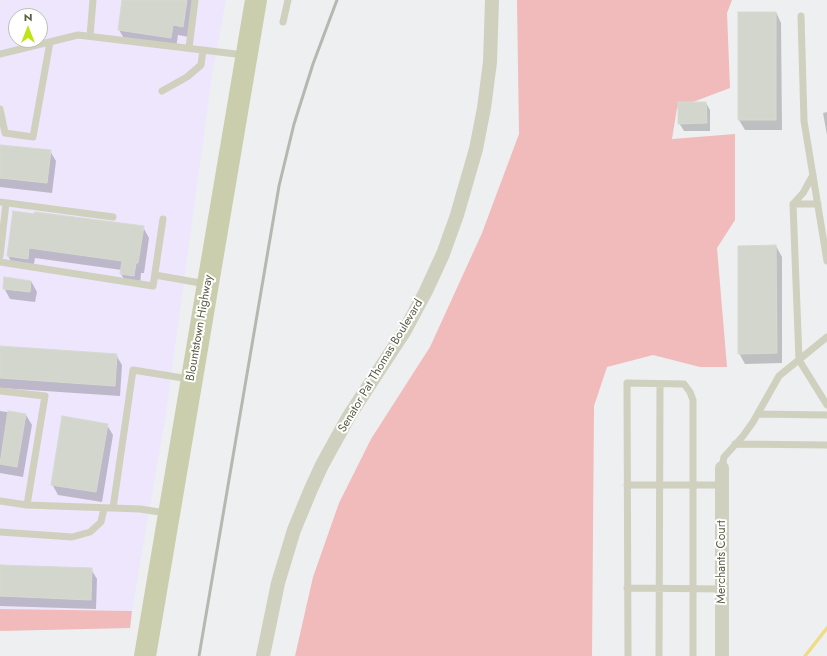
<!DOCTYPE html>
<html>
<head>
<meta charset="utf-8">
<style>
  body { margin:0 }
  #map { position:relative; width:827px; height:656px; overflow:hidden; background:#eeeff1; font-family:Jost,sans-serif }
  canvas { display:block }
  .north { position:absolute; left:8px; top:8px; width:40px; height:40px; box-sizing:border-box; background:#fff; border:1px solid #bdbeb5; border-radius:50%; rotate:0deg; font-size:11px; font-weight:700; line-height:16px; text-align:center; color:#5a5c45 }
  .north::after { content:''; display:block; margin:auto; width:14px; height:18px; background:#bde414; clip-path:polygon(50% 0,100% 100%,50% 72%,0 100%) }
</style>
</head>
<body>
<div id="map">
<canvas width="827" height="656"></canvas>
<div class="north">N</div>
</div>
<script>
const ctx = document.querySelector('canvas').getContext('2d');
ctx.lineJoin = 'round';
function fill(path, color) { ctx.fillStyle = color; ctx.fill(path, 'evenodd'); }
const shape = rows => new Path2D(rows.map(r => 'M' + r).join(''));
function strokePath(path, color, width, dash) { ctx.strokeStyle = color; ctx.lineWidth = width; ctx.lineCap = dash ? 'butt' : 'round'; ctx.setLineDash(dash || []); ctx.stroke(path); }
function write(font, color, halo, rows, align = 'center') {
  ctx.font = font + ' Jost,sans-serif'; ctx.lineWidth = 4; ctx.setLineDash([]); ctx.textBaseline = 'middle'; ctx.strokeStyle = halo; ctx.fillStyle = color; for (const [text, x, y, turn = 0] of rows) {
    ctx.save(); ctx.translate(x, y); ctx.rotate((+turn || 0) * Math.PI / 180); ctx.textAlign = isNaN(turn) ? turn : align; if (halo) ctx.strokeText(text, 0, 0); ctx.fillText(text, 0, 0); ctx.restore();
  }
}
fill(shape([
  [0,0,226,0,212,75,166,413,132,611,0,609],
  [16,16,40,16,40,40,16,40]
]), '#ede6fc');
fill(shape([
  [517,0,732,0,727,13,730,88,677,108,672,139,735,134,735,220,717,248,727,367,700,367,653,355,607,367,594,406,592,656,295,656,313,577,339,503,371,439,430,347,482,233,519,134],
  [0,609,132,611,130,628,0,631]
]), '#f0bbba');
fill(shape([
  [123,0,194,0,189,37,178,35,176,48,125,40,119,30],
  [739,12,776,12,781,23,782,130,745,130,739,120],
  [706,103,710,110,710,131,684,131,679,123],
  [827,112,827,135,823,113],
  [0,146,50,151,56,161,52,193,0,187],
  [14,212,143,227,149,238,144,273,141,273,140,286,127,284,121,274,122,270,35,258,33,269,14,266,8,256],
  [776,246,782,257,782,363,745,364,739,353],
  [31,281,37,292,35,302,10,299,4,288],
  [0,347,116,355,122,365,120,396,0,388],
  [0,411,26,415,32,425,23,477,0,473],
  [107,425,113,435,102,502,58,495,52,484],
  [0,566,91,569,97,579,96,609,0,606]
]), '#0003');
strokePath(shape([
  [805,656,827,628]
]), '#eedd86', 3.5);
const building = shape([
  [122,0,187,0,183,27,173,25,171,38,118,30,122,0],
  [738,12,776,12,776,120,738,120,738,12],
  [678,102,706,102,707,123,678,124,678,102],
  [0,145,51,150,47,183,0,178,0,145],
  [13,211,34,214,35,212,144,226,138,263,136,263,134,276,120,274,122,261,29,248,28,259,7,256,13,211],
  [776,245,777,353,738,354,738,246,776,245],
  [4,277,31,281,30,292,3,289,4,277],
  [0,346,117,354,115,386,0,378,0,346],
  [8,411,26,414,17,467,0,464,8,411],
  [62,416,108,424,96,492,51,485,62,416],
  [0,565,92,568,91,600,0,596,0,565]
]);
fill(building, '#d3d6cc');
strokePath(building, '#d7dad1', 1);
strokePath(shape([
  [801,16,804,121,827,261],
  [283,22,288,0],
  [90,36,93,0],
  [189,48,195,0],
  [0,54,78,35,244,55],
  [162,91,187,77,201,65,203,50],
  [0,109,5,133,33,137,50,42],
  [813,175,803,193,793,204,799,360,827,405],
  [0,202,113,217],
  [793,204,818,204],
  [0,256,6,203],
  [0,262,153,286,163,219],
  [155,275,206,284],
  [0,391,45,396,27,505],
  [758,414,827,415],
  [735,444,827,445],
  [722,468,724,457,743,436,753,422,779,376,827,337],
  [627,485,722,485],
  [0,501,27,505,140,509,166,513],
  [113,508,133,370,189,379],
  [0,532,72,537,90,532,101,522,104,508],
  [627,588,722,589],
  [628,656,627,383,684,384,690,392,693,400,693,656],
  [659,656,660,384]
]), '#cfd0be', 7);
strokePath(shape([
  [722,468,722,656],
  [263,656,278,583,294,530,311,489,322,465,349,416,404,332,426,291,443,254,457,215,476,149,484,108,490,62,492,0]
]), '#cfd0be', 14);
strokePath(shape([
  [145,656,256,0]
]), '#caceac', 22);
strokePath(shape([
  [199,656,279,186,294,124,313,64,337,0]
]), '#b6b8b0', 3);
write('12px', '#5a5c45', '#fff', [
  ["Blountstown Highway",200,328,-80],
  ["Senator Pat Thomas Boulevard",381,366,-59],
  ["Merchants Court",722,562,-90]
]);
</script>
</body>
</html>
